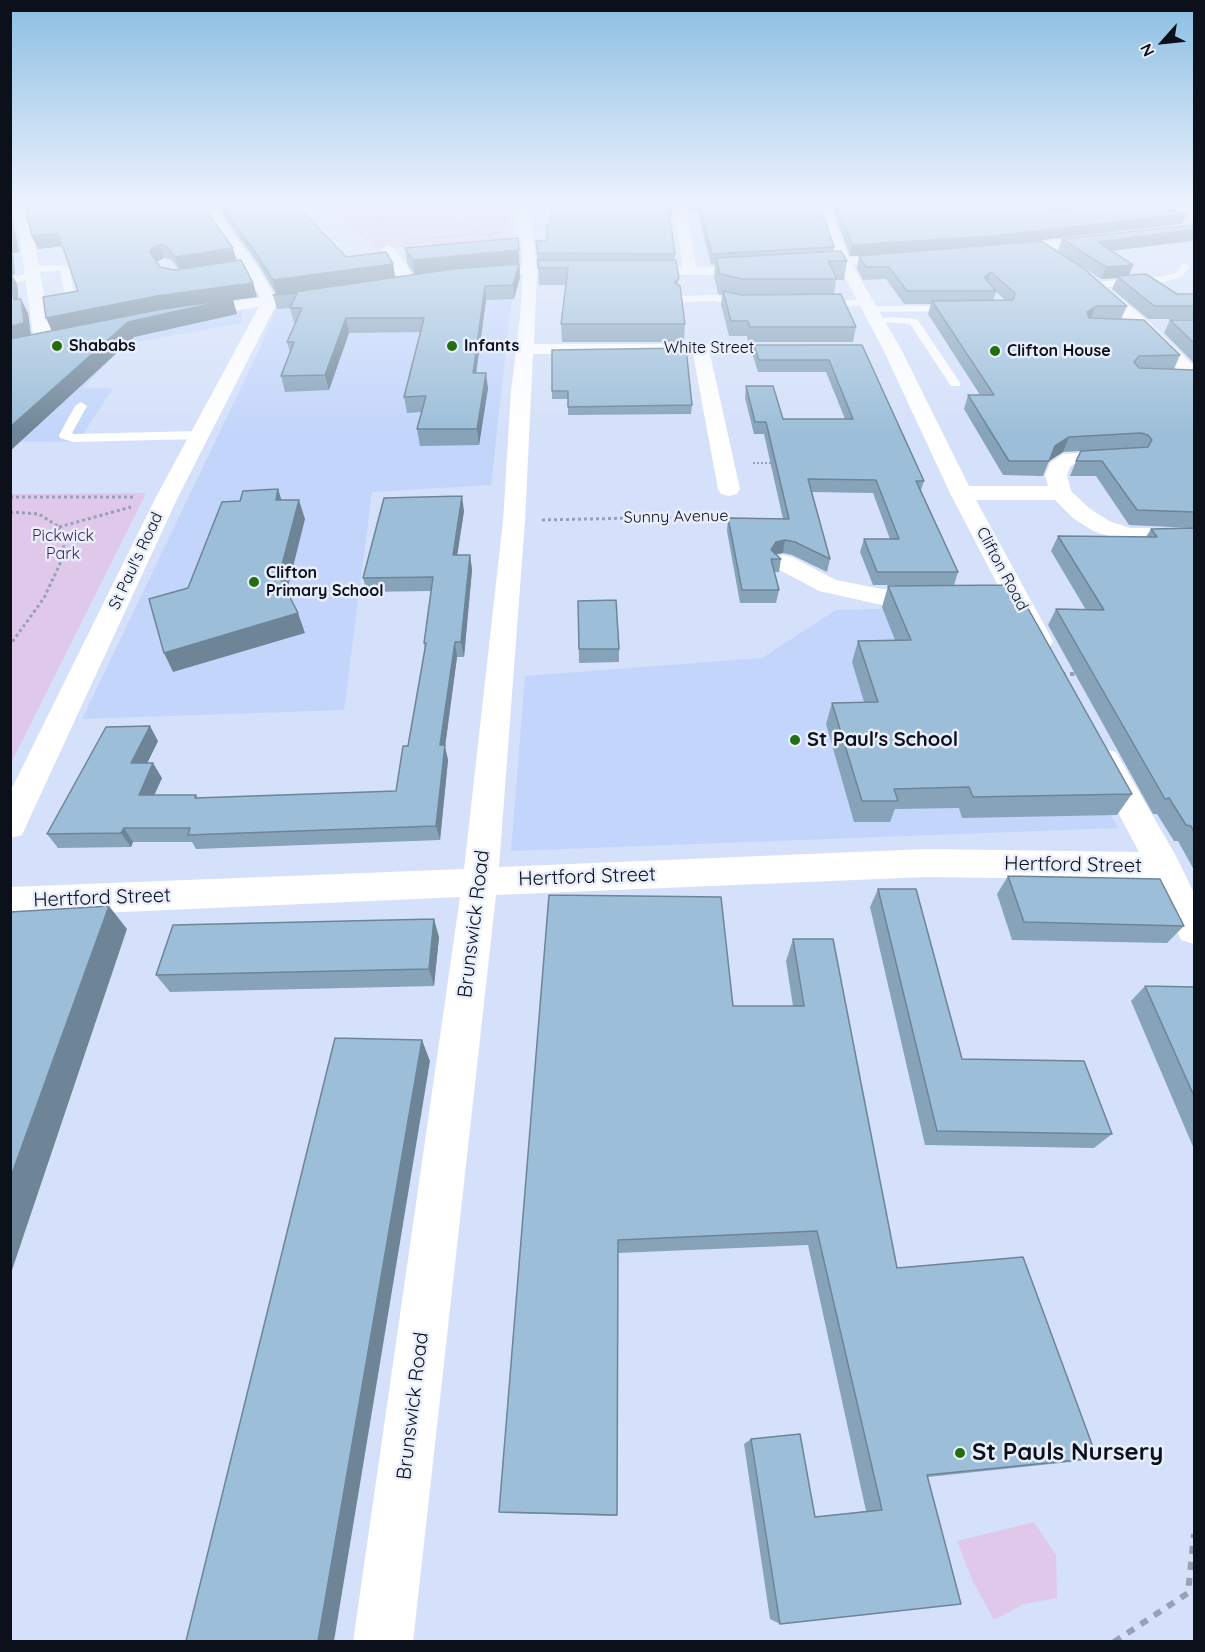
<!DOCTYPE html>
<html>
<head>
<meta charset="utf-8">
<style>
  body { margin:0 }
  #map { position:relative; width:1205px; height:1652px; overflow:hidden; background:#d5e1fa; font-family:Quicksand,sans-serif }
  canvas { display:block }
  .frame { position:absolute; inset:0; border:12px solid #0b101a; pointer-events:none }
  .north { position:absolute; left:1133px; top:12px; width:60px; height:60px; -webkit-text-stroke:4px #e8eefb; paint-order:stroke; rotate:243deg; font-size:16px; font-weight:700; line-height:24px; text-align:center; color:#0b101a }
  .north::after { content:''; display:block; margin:auto; width:21px; height:27px; background:#0b101a; clip-path:polygon(50% 0,100% 100%,50% 72%,0 100%) }
</style>
</head>
<body>
<div id="map">
<canvas width="1205" height="1652"></canvas>
<div class="frame"></div>
<div class="north">N</div>
</div>
<script>
const ctx = document.querySelector('canvas').getContext('2d');
ctx.lineJoin = 'round';
function fill(path, color) { ctx.fillStyle = color; ctx.fill(path, 'evenodd'); }
const shape = rows => new Path2D(rows.map(r => 'M' + r).join(''));
function strokePath(path, color, width, dash) { ctx.strokeStyle = color; ctx.lineWidth = width; ctx.lineCap = dash ? 'butt' : 'round'; ctx.setLineDash(dash || []); ctx.stroke(path); }
function write(font, color, halo, rows, align = 'center') {
  ctx.font = font + ' Quicksand,sans-serif'; ctx.lineWidth = 5; ctx.setLineDash([]); ctx.textBaseline = 'middle'; ctx.strokeStyle = halo; ctx.fillStyle = color; for (const [text, x, y, turn = 0] of rows) {
    ctx.save(); ctx.translate(x, y); ctx.rotate((+turn || 0) * Math.PI / 180); ctx.textAlign = isNaN(turn) ? turn : align; if (halo) ctx.strokeText(text, 0, 0); ctx.fillText(text, 0, 0); ctx.restore();
  }
}
fill(shape([
  [520,274,511,306,491,485,372,492,344,710,82,719,260,348,275,310,281,304],
  [242,310,242,323,126,344,83,388,113,388,78,442,11,441,131,329],
  [999,606,1118,828,511,851,525,676,762,658,836,610]
]), '#c3d5fb');
fill(shape([
  [326,203,507,203,513,252,412,261,403,247,374,249],
  [146,493,11,763,11,494],
  [1034,1522,1056,1555,1057,1598,1024,1604,994,1620,973,1582,957,1541]
]), '#dfc8e9');
strokePath(shape([
  [444,203,442,218,468,225,476,233],
  [1161,203,1174,208],
  [1169,204,1187,203],
  [379,220,442,218],
  [378,229,380,203],
  [411,239,502,233]
]), '#97a0b5', 1.5, [2, 2]);
strokePath(shape([
  [753,463,775,463]
]), '#97a0b5', 2, [2, 2]);
strokePath(shape([
  [10,497,136,497],
  [10,512,39,514,59,527,65,553,44,598,10,645],
  [542,520,726,516],
  [59,527,131,507]
]), '#97a0b5', 3, [3, 3]);
strokePath(shape([
  [1061,674,1080,674]
]), '#97a0b5', 4, [4.5, 4.5]);
strokePath(shape([
  [1114,1642,1188,1593,1194,1534]
]), '#97a0b5', 6, [8, 8]);
fill(shape([
  [1185,263,1190,266,1182,277,1163,282,1096,288,1091,285,1096,282,1163,276,1176,273,1182,264,1185,263],
  [64,265,69,268,76,302,71,305,49,308,49,304,66,300,60,271,31,272,26,269,31,266,64,265],
  [33,273,36,274,36,278,10,283,10,277,33,273],
  [714,295,749,301,754,304,749,307,714,301,681,302,676,299,681,296,714,295],
  [866,300,871,303,870,305,816,307,811,304,816,301,866,300],
  [959,306,963,307,963,311,870,312,865,309,870,306,959,306],
  [888,317,917,319,961,384,959,386,951,386,910,324,884,322,884,318,888,317],
  [81,402,87,406,72,433,74,434,199,431,205,435,199,439,73,442,60,438,59,435,75,406,81,402]
]), '#fff');
fill(shape([
  [12,203,24,203,33,233,52,341,49,345,43,346,37,345,34,341,19,233,12,203],
  [198,203,211,203,257,266,278,301,178,497,26,826,22,835,10,838,10,792,156,497,262,301,243,266,198,203],
  [517,203,529,203,537,270,534,344,799,344,805,345,808,349,805,353,799,354,710,354,740,489,737,494,729,496,721,494,718,489,693,354,533,354,525,521,499,867,927,849,1139,852,1090,760,1094,752,1105,749,1116,752,1176,856,1194,893,1194,944,1181,940,1153,880,927,877,496,895,413,1642,353,1642,460,897,10,917,10,887,464,869,503,521,511,391,520,317,523,270,517,203],
  [673,203,685,203,697,270,695,273,690,274,683,270,673,203],
  [816,203,828,203,850,261,901,349,969,486,1048,486,1045,475,1050,463,1063,454,1123,450,1130,452,1133,456,1130,460,1074,464,1070,467,1067,475,1071,491,1089,508,1109,521,1130,528,1190,528,1194,529,1194,541,1128,542,1120,540,1093,531,1073,518,1055,500,976,500,1053,641,1050,647,1040,649,1030,647,950,493,883,349,836,261,816,203],
  [388,245,395,249,416,281,413,284,408,286,400,281,381,249,388,245],
  [1091,276,1096,278,1149,322,1194,366,1194,381,1188,380,1137,330,1086,284,1083,281,1086,278,1091,276],
  [783,555,792,557,836,580,882,589,929,588,938,591,942,596,938,601,929,604,882,605,819,591,774,567,771,562,774,557,783,555]
]), '#fff');
fill(shape([
  [1194,225,1194,233,1001,254,994,250,1001,246,1194,225],
  [902,253,907,254,909,257,907,260,725,275,633,274,626,270,633,266,725,267,902,253],
  [530,266,581,266,588,270,581,274,530,274,474,278,467,274,474,270,530,266],
  [319,288,324,290,327,293,324,296,192,318,184,313,192,308,319,288]
]), '#fff');
fill(shape([
  [24,203,237,261,253,283,257,297,233,300,237,314,134,337,10,451,10,207,19,252,13,253,15,274,12,275,17,284,18,299,28,313,31,335,52,331,78,291,62,246,38,249,32,236],
  [164,258,171,260,179,269,174,270,160,267,157,262],
  [214,203,295,203,346,257,393,264,395,277,414,274,407,263,405,248,520,265,519,265,520,277,514,299,486,300,476,373,488,388,479,445,420,446,417,429,422,412,407,413,404,397,420,332,349,333,329,390,285,392,281,376,290,352,287,342,296,322,294,323,290,308,277,309,273,295,276,294,259,265],
  [687,203,819,203,834,247,833,251,847,261,844,280,836,280,834,294,856,327,853,342,748,342,747,336,729,336,721,305,722,295,718,294,714,277,715,264,711,265,697,210,689,212],
  [836,203,1093,203,1069,209,1182,224,1004,244,1127,306,1121,319,1180,355,1174,369,1160,369,1194,370,1194,870,1178,841,1174,841,1157,814,1153,814,1048,625,1056,609,1086,610,1051,551,1058,536,1146,537,1151,529,1193,528,1129,525,1096,476,1070,476,1076,461,1135,448,1134,448,1063,452,1049,461,1043,476,1003,475,964,409,968,395,980,395,928,314,931,304,904,304,886,279,863,280,857,268,859,256,933,250,850,256,834,212],
  [996,292,1005,300,993,301],
  [670,215,675,254,674,260,685,324,684,342,562,342,561,324,566,285,539,285,536,241,547,240,550,225,672,215],
  [1194,229,1194,241,1112,251,1133,265,1128,275,1177,294,1194,294,1194,319,1148,319,1112,289,1117,278,1101,279,1058,251,1062,239],
  [1170,320,1194,320,1194,363,1164,333],
  [754,345,862,345,924,481,921,490,958,572,954,585,1132,794,1117,815,962,818,959,808,895,809,890,822,854,822,826,724,832,703,864,702,852,662,858,641,895,640,882,607,888,586,950,585,873,585,860,552,864,539,890,539,873,493,812,492,830,559,827,572,792,555,783,553,776,554,781,559,779,572,774,572,779,590,776,603,740,603,727,531,728,518,783,519,764,434,754,434,745,398,746,386,783,419,845,419,826,372,758,372,753,356],
  [552,350,692,405,691,414,568,415,568,399,552,399],
  [464,511,457,555,470,555,472,570,464,657,457,657,445,747,448,760,440,840,196,849,192,842,133,842,131,847,58,848,47,834,158,741,147,763,162,778,154,795,196,795,198,798,396,791,408,746,425,649,424,643,431,591,367,592,363,578],
  [578,601,619,649,619,662,579,663],
  [1008,876,1184,926,1167,943,1012,940,997,894],
  [878,889,962,1059,1112,1134,1094,1148,925,1145,870,907],
  [549,895,733,1006,793,1006,786,961,793,939,897,1268,1097,1458,1070,1462,928,1477,780,1624,770,1619,744,1444,751,1439,815,1517,866,1511,808,1245,618,1253,617,1515,616,1516,505,1513,499,1512],
  [439,937,434,986,170,992,156,975],
  [1145,986,1194,987,1194,1149,1131,1001]
]), '#86a3ba');
fill(shape([
  [689,203,698,203,697,210,689,212],
  [1053,203,1093,203,1045,214,1049,204],
  [673,205,672,215,668,216,668,206],
  [10,207,19,252,13,253,15,274,12,275,17,284,20,314,14,300,10,275],
  [1187,214,1182,224,989,246,850,256,852,245],
  [1194,229,1194,240,1094,253,1098,242],
  [58,233,63,246,38,249,32,236],
  [160,245,164,258,156,262,150,252,151,249],
  [233,248,237,261,180,271,175,257],
  [519,250,520,277,514,299,513,285,415,275,413,260],
  [393,264,395,278,276,294,273,280],
  [1133,265,1128,277,1117,276,1117,278,1101,279,1106,267],
  [991,272,987,285,984,277],
  [253,283,257,297,233,300,237,314,134,337,10,451,10,427,53,333,46,318,157,296],
  [485,286,486,300,474,389,473,373],
  [21,299,28,313,31,337,10,342,10,326],
  [1096,306,1091,319,1082,325,1087,312],
  [346,318,349,333,329,390,325,375],
  [486,373,488,388,479,445,477,429],
  [1069,437,1063,452,1049,461,1055,446],
  [278,489,284,508,276,500],
  [462,496,464,511,455,570,453,555],
  [299,500,305,519,286,595,279,576],
  [785,540,783,553,774,555,771,550,776,542],
  [470,555,472,570,464,657,461,642],
  [298,613,305,633,173,672,164,653],
  [455,642,457,657,445,747,448,760,440,840,436,826,440,745],
  [150,726,158,741,140,778,131,763],
  [153,763,162,778,148,809,139,795],
  [124,828,133,842,131,847,121,833],
  [109,906,127,929,10,1276,10,1179],
  [434,919,439,937,434,986,429,969],
  [422,1040,430,1061,334,1641,318,1641]
]), '#6d8597');
const building = shape([
  [24,203,200,203,233,248,175,257,166,246,160,245,151,249,150,252,160,267,174,270,241,260,253,283,157,296,46,318,43,297,78,291,58,233,32,236,24,203],
  [219,203,295,203,346,257,386,252,393,264,273,280,255,252,219,203],
  [560,203,673,203,673,205,668,206,675,254,538,253,536,241,547,240,547,225,550,225,551,206,560,206,560,203],
  [699,203,819,203,834,247,712,254,699,203],
  [836,203,1053,203,1049,204,1047,207,1052,210,1082,207,1095,203,1149,203,1187,214,992,236,852,245,836,203],
  [10,223,13,239,10,239,10,223],
  [1194,225,1194,229,1098,242,1133,265,1106,267,1062,239,1194,225],
  [518,238,519,250,413,260,405,248,518,238],
  [1041,241,1083,268,1127,306,1096,306,1087,312,1089,318,1144,320,1180,355,1139,356,1134,362,1139,368,1194,370,1194,512,1137,510,1102,461,1076,461,1081,451,1148,447,1152,440,1148,435,1141,433,1069,437,1055,446,1049,461,1009,461,968,395,994,395,932,301,1013,300,1015,293,991,272,984,277,996,291,907,291,889,267,866,267,859,256,1041,241],
  [841,251,847,261,828,261,837,279,742,279,720,274,716,258,841,251],
  [538,260,676,260,679,278,675,283,680,286,685,324,561,324,568,268,538,268,538,260],
  [519,264,513,285,485,286,473,373,486,373,477,429,417,429,426,396,404,397,424,318,346,318,325,375,281,376,294,342,287,342,302,308,290,308,297,293,273,295,453,269,519,264],
  [10,274,14,300,21,299,24,323,10,326,10,274],
  [1146,274,1177,294,1194,294,1194,306,1154,306,1117,276,1146,274],
  [723,291,742,295,841,294,856,327,750,327,748,321,731,321,723,291],
  [232,299,128,322,10,427,10,339,157,310,232,299],
  [1170,320,1194,320,1194,343,1170,320],
  [754,345,862,345,924,481,916,481,958,572,877,572,864,539,899,539,876,480,808,479,830,559,795,542,785,540,776,542,771,550,781,559,771,559,779,590,742,590,728,518,789,519,766,422,755,422,746,386,773,386,783,419,853,419,829,360,759,360,754,345],
  [686,348,692,405,568,407,568,391,552,391,552,350,686,348],
  [278,489,276,500,299,500,279,576,298,613,164,653,149,599,188,588,222,502,240,501,243,491,278,489],
  [462,496,453,555,470,555,461,642,455,642,440,745,445,745,436,826,188,835,190,828,124,828,121,833,47,834,106,727,150,726,131,763,153,763,139,795,196,795,195,798,396,791,403,746,408,746,426,643,424,643,433,577,363,578,384,498,462,496],
  [1194,528,1194,832,1191,826,1186,825,1169,798,1165,799,1056,609,1104,610,1058,536,1157,537,1151,529,1194,528],
  [1009,585,1019,603,1025,603,1132,794,973,797,969,787,894,789,898,801,862,801,832,703,878,702,858,641,911,640,888,586,1009,585],
  [616,600,619,649,579,649,578,601,616,600],
  [1008,876,1160,879,1184,926,1024,922,1008,876],
  [878,889,916,889,962,1059,1084,1061,1112,1134,937,1131,878,889],
  [549,895,721,897,733,1006,804,1006,793,939,833,939,897,1268,1023,1257,1097,1458,927,1475,961,1604,780,1624,751,1439,800,1434,815,1517,882,1510,817,1231,618,1240,617,1515,499,1512,549,895],
  [109,906,10,1179,10,912,109,906],
  [434,919,429,969,156,975,173,925,434,919],
  [1145,986,1194,987,1194,1096,1145,986],
  [335,1038,422,1040,318,1641,186,1641,335,1038]
]);
fill(building, '#9cbed8');
strokePath(building, '#6d8597', 1.5);
const sky = ctx.createLinearGradient(0, 0, 0, 434);
sky.addColorStop(0, '#8bbee2');
sky.addColorStop(0.47, '#ecf2fd');
sky.addColorStop(1, '#ecf2fd00');
ctx.fillStyle = sky;
ctx.fillRect(0, 0, 1205, 434);
for (const [x, y, r, color] of [
  [57,346,6,"#246e0f"],
  [452,346,6,"#246e0f"],
  [995,351,6,"#246e0f"],
  [254,582,6,"#246e0f"],
  [795,740,6,"#246e0f"],
  [960,1453,6,"#246e0f"]
]) { const dot = new Path2D(); dot.arc(x, y, r, 0, 2 * Math.PI); ctx.fillStyle = color; ctx.fill(dot); strokePath(dot, '#e8eefb', 2); }
write('bold 16px', '#0b101a', '#e8eefb', [
  ["Shababs",69,346],
  ["Infants",464,346],
  ["Clifton House",1007,351],
  ["Clifton",266,573],
  ["Primary School",266,591]
], 'left');
write('16px', '#0b101a', '#e8eefb', [
  ["White Street",709,348],
  ["Sunny Avenue",676,517,-1],
  ["St Paul's Road",136,561,-65],
  ["Clifton Road",1002,569,62]
]);
write('16px', '#452652', '#e8eefb', [
  ["Pickwick",63,536],
  ["Park",63,554]
]);
write('bold 20px', '#0b101a', '#e8eefb', [
  ["St Paul's School",807,740]
], 'left');
write('20px', '#0b101a', '#e8eefb', [
  ["Hertford Street",1073,865,1],
  ["Hertford Street",587,877,-2],
  ["Hertford Street",102,898,-2],
  ["Brunswick Road",474,924,-83],
  ["Brunswick Road",413,1406,-83]
]);
write('bold 24px', '#0b101a', '#e8eefb', [
  ["St Pauls Nursery",972,1453]
], 'left');
</script>
</body>
</html>
